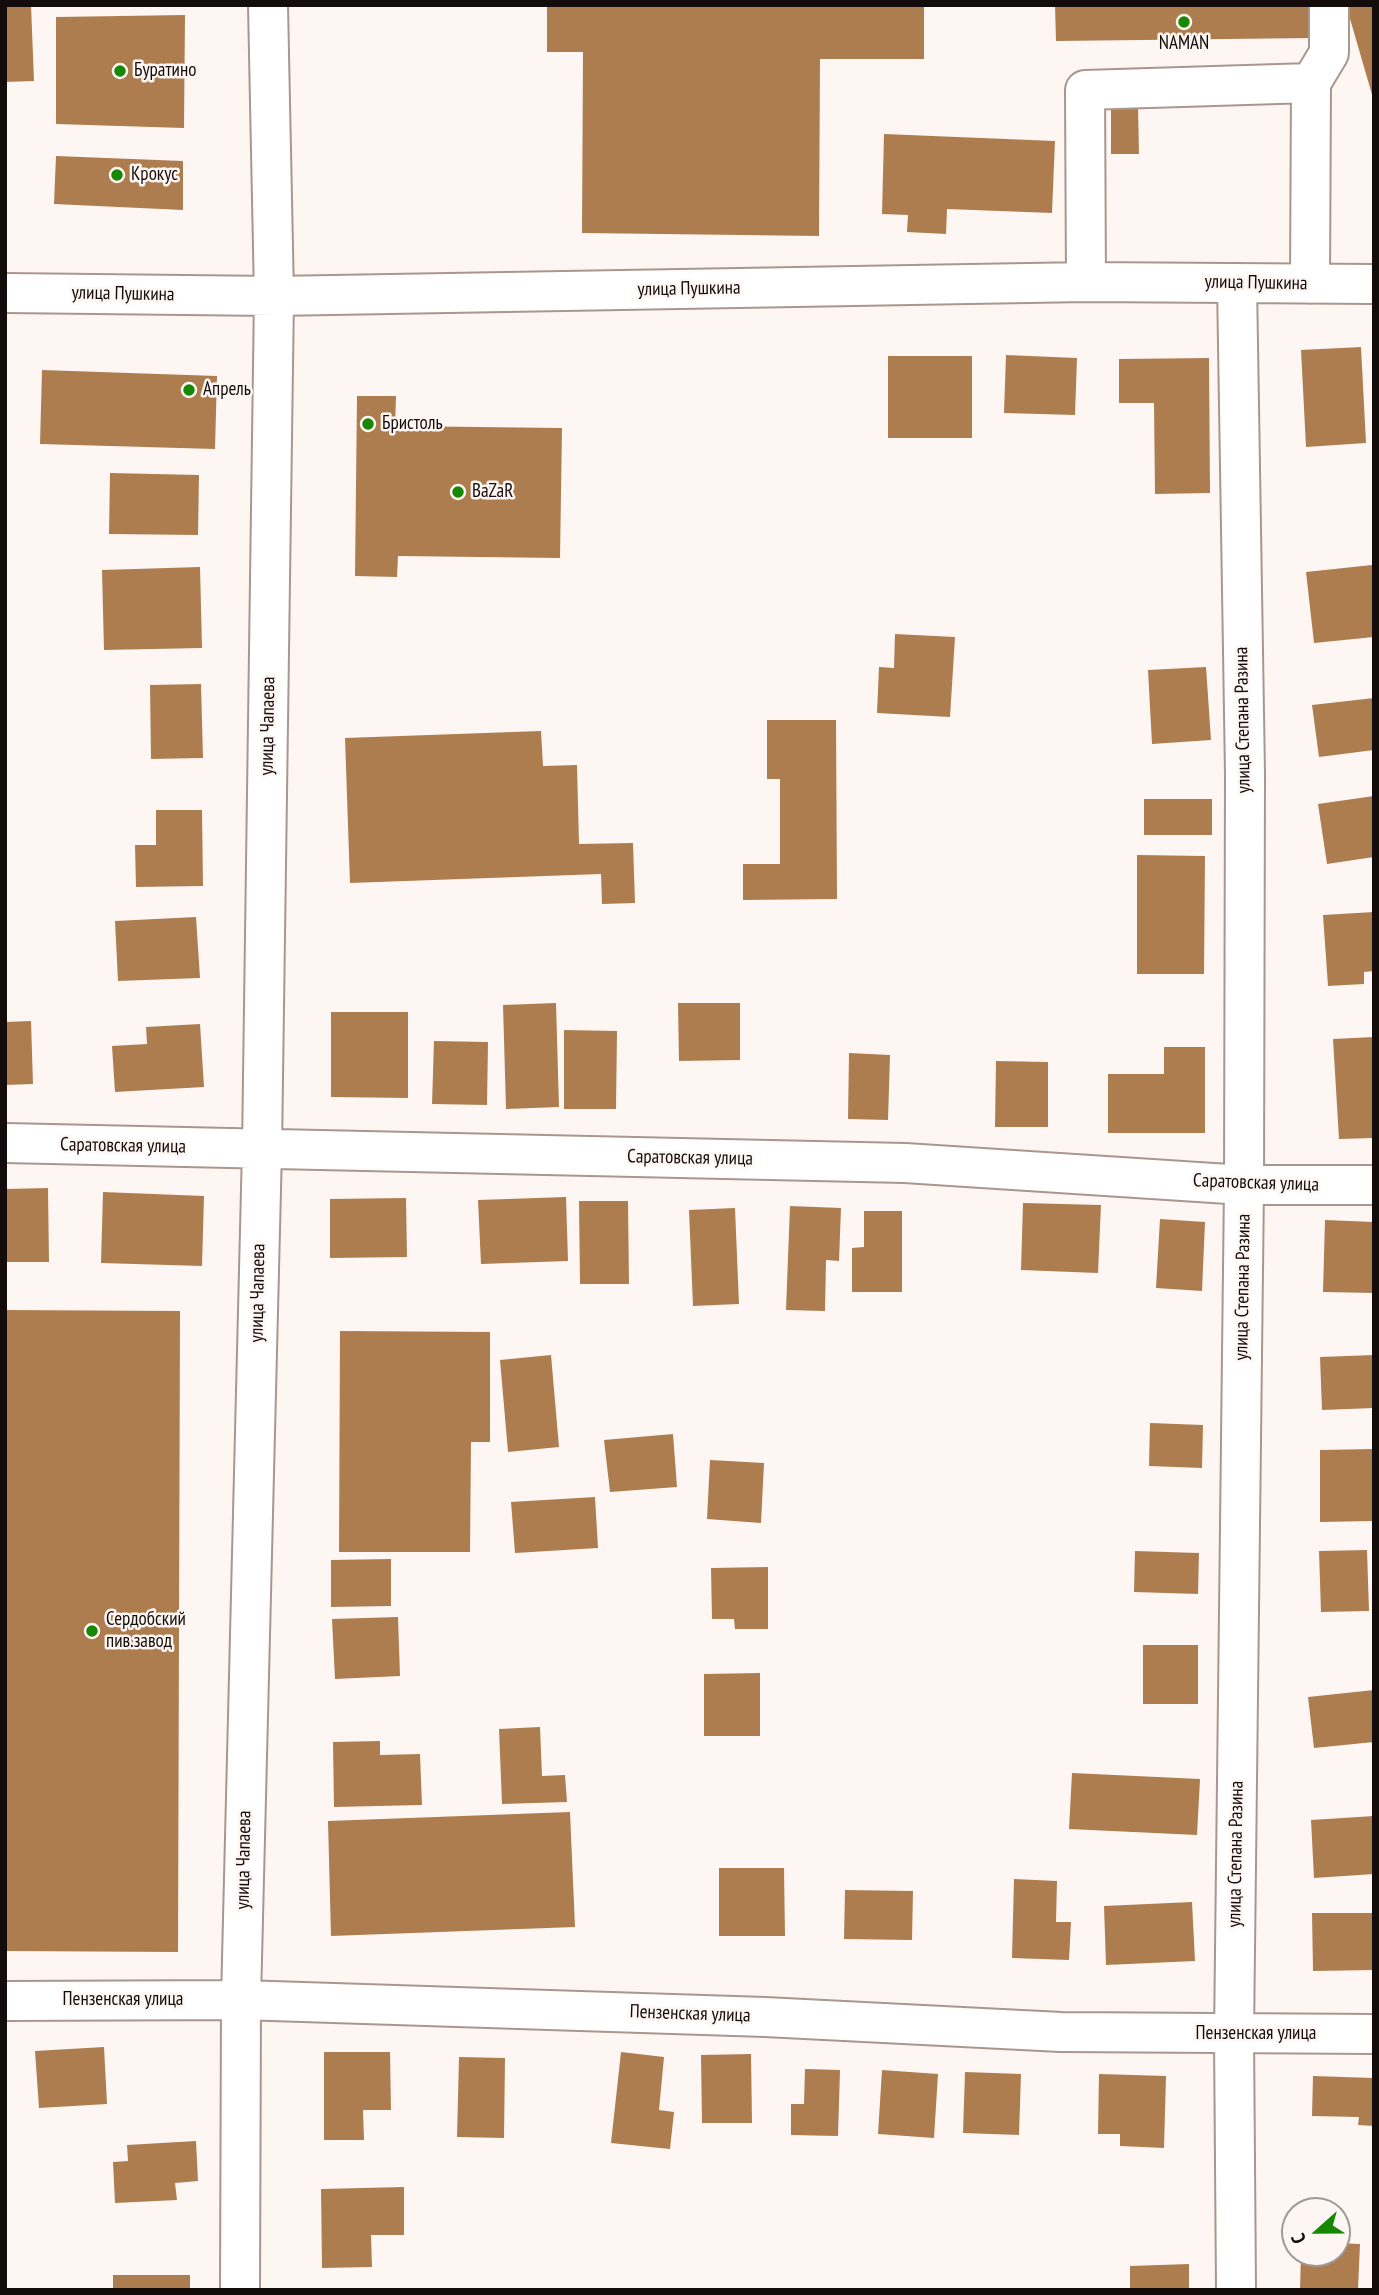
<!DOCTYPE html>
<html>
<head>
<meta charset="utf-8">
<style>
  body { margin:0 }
  #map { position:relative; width:1379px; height:2295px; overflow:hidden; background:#fef6f2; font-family:"PT Sans Narrow",sans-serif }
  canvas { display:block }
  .frame { position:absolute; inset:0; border:7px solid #130c0a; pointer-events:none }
  .north { position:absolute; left:1281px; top:2197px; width:70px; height:70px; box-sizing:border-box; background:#fef6f2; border:2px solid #a09895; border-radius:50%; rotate:249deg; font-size:19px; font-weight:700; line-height:28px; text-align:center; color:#130c0a }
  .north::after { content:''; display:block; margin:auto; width:24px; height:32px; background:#178806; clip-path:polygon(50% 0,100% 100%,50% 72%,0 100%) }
</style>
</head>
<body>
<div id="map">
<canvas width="1379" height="2295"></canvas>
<div class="frame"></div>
<div class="north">С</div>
</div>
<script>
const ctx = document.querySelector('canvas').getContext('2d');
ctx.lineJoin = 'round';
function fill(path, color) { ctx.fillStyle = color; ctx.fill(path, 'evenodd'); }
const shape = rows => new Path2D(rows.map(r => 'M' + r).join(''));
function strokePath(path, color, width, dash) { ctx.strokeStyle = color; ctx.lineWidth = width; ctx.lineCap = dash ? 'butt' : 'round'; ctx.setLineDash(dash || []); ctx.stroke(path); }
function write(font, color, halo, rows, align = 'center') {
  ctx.font = font + ' "PT Sans Narrow",sans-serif'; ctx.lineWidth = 5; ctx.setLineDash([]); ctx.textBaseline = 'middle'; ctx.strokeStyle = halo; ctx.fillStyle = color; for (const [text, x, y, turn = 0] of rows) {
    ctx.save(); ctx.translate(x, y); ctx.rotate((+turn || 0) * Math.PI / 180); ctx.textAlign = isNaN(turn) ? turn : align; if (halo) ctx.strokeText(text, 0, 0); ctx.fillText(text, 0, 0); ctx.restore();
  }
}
fill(shape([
  [5,5,31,5,34,81,5,82],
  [547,5,924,5,924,59,820,59,819,236,582,233,583,52,547,52],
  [1055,5,1313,5,1314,38,1056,41],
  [1346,5,1374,5,1374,98,1373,98],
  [185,15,184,128,56,124,56,17],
  [1111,107,1138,107,1139,154,1111,154],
  [884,134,1055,141,1052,213,947,209,946,234,907,232,908,215,882,214],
  [56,156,183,161,183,210,54,204],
  [1361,347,1366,443,1306,447,1301,350],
  [1006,355,1077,358,1075,415,1004,413],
  [888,356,972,356,972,438,888,438],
  [1209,358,1210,493,1155,494,1154,403,1119,403,1119,359],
  [42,370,217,376,215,449,40,444],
  [357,396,396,396,395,426,562,428,560,558,398,556,397,577,355,576],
  [110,473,199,475,198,535,109,534],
  [1372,565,1374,637,1314,643,1306,572],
  [200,567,202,648,104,650,102,570],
  [895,634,955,637,950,717,877,713,879,667,894,668],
  [1206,667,1211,740,1152,744,1148,670],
  [201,684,203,758,151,759,150,685],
  [1374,698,1374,750,1319,757,1312,705],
  [767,720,836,720,837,899,743,900,743,864,780,864,780,779,767,779],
  [541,731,543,766,577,765,579,844,633,843,635,903,602,904,601,874,350,883,345,738],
  [1374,796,1374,857,1327,864,1318,804],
  [1144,799,1212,799,1212,835,1144,835],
  [156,810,202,810,203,886,136,887,135,845,156,845],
  [1137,855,1205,856,1204,974,1137,974],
  [1374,912,1374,971,1364,972,1364,984,1328,986,1323,915],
  [196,917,200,978,118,981,115,921],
  [556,1003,559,1107,506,1109,503,1005],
  [678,1003,740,1003,740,1060,679,1061],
  [331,1012,408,1012,408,1098,331,1097],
  [31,1021,33,1084,5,1085,5,1022],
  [200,1024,204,1087,115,1092,112,1046,147,1044,146,1027],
  [564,1030,617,1031,616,1109,564,1109],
  [1374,1037,1374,1138,1339,1139,1333,1039],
  [434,1041,488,1042,487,1105,432,1104],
  [1164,1047,1205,1047,1205,1133,1108,1133,1108,1074,1164,1074],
  [849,1053,890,1055,888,1120,848,1119],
  [996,1061,1048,1062,1048,1127,995,1127],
  [48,1188,49,1262,5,1262,5,1189],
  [103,1192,204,1196,202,1266,101,1263],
  [566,1197,568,1261,481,1264,478,1200],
  [406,1198,407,1257,330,1258,330,1199],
  [579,1201,628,1201,629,1284,580,1284],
  [1023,1203,1101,1205,1098,1273,1021,1270],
  [790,1206,841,1208,839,1261,826,1260,825,1311,786,1310],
  [735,1208,739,1304,693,1306,689,1210],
  [864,1211,902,1211,902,1292,852,1292,852,1248,864,1247],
  [1160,1219,1205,1222,1202,1291,1156,1288],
  [1325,1220,1374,1222,1374,1293,1323,1292],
  [5,1310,180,1311,178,1952,5,1951],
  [340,1331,490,1332,490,1442,471,1442,470,1552,339,1552],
  [551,1355,559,1447,508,1452,500,1360],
  [1374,1355,1374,1408,1322,1410,1320,1357],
  [1150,1423,1203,1425,1202,1468,1149,1466],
  [673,1434,677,1487,610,1492,604,1440],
  [1374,1449,1374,1521,1320,1522,1320,1450],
  [710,1460,764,1463,761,1523,707,1519],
  [595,1497,598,1548,515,1553,511,1502],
  [1367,1550,1369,1611,1321,1612,1319,1551],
  [1135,1551,1199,1553,1198,1594,1134,1592],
  [391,1559,391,1606,331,1607,331,1560],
  [768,1567,768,1629,735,1629,734,1619,712,1619,711,1568],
  [398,1617,400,1676,335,1679,332,1619],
  [1143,1645,1198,1645,1198,1704,1143,1704],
  [760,1673,760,1736,704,1736,704,1674],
  [1374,1690,1374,1742,1314,1748,1308,1697],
  [540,1727,542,1776,565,1775,567,1802,502,1804,499,1729],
  [380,1741,380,1755,420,1754,422,1805,334,1807,333,1742],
  [1072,1773,1200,1779,1197,1835,1069,1829],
  [570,1812,575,1927,331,1936,328,1821],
  [1374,1816,1374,1874,1314,1878,1311,1820],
  [719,1868,784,1868,785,1936,719,1936],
  [1014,1879,1057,1881,1056,1922,1071,1922,1069,1960,1012,1958],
  [845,1890,913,1891,912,1940,844,1939],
  [1192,1902,1195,1961,1106,1965,1104,1906],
  [1312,1913,1374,1913,1374,1970,1313,1971],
  [104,2047,107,2104,39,2108,35,2051],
  [324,2052,390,2052,391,2110,363,2110,364,2140,324,2140],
  [621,2052,664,2057,659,2110,674,2112,670,2149,611,2143],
  [751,2054,752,2123,702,2123,701,2055],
  [459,2057,505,2058,504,2138,457,2137],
  [805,2069,840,2070,838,2136,791,2135,791,2104,804,2104],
  [882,2070,938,2074,934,2138,878,2134],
  [965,2072,1021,2074,1019,2135,963,2133],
  [1099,2074,1166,2076,1164,2148,1120,2146,1120,2134,1098,2134],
  [1313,2076,1374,2078,1374,2126,1358,2125,1359,2117,1312,2116],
  [196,2141,198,2181,175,2183,177,2200,115,2203,113,2162,128,2161,127,2145],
  [404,2187,404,2235,371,2235,372,2267,322,2268,321,2189],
  [1337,2243,1360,2244,1358,2290,1300,2290,1301,2253,1337,2253],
  [1189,2264,1189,2290,1130,2290,1130,2266],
  [113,2275,190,2275,190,2290,113,2290]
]), '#ad7d50');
const minor = shape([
  [1311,83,1329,53,1329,5],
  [1086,282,1085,90,1311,83,1310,284],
  [5,293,274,296,1086,282,1374,284],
  [5,1143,905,1163,1244,1185,1374,1185],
  [5,2001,241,2000,765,2017,1061,2032,1374,2034],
  [240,2290,241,2000,262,1149,274,296,268,5],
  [1236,2290,1234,2035,1244,1185,1245,774,1237,283]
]);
strokePath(minor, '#a9968e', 42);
strokePath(minor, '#fff', 38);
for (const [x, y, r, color] of [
  [1184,22,7,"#178806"],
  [120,71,7,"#178806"],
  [117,175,7,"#178806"],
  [189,390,7,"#178806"],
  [368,424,7,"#178806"],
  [458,492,7,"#178806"],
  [92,1631,7,"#178806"]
]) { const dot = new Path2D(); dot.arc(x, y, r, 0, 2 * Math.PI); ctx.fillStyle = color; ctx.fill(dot); strokePath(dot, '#fef6f2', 2.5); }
write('19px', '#130c0a', '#fef6f2', [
  ["NAMAN",1184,44,"center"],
  ["Буратино",134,71],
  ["Крокус",131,175],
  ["Апрель",203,390],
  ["Бристоль",382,424],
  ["BaZaR",472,492],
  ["Сердобский",106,1620],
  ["пив.завод",106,1642]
], 'left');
write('19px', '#130c0a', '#fef6f2', [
  ["улица Пушкина",1256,283,1],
  ["улица Пушкина",689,289,-1],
  ["улица Пушкина",123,294,1],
  ["улица Степана Разина",1243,720,-91],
  ["улица Чапаева",268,726,-89],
  ["Саратовская улица",123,1146,1],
  ["Саратовская улица",690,1158,1],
  ["Саратовская улица",1256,1183,2],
  ["улица Степана Разина",1243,1287,-89],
  ["улица Чапаева",258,1293,-89],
  ["улица Степана Разина",1236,1854,-89],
  ["улица Чапаева",244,1860,-89],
  ["Пензенская улица",123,2000],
  ["Пензенская улица",690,2014,2],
  ["Пензенская улица",1256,2034]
]);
</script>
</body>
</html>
